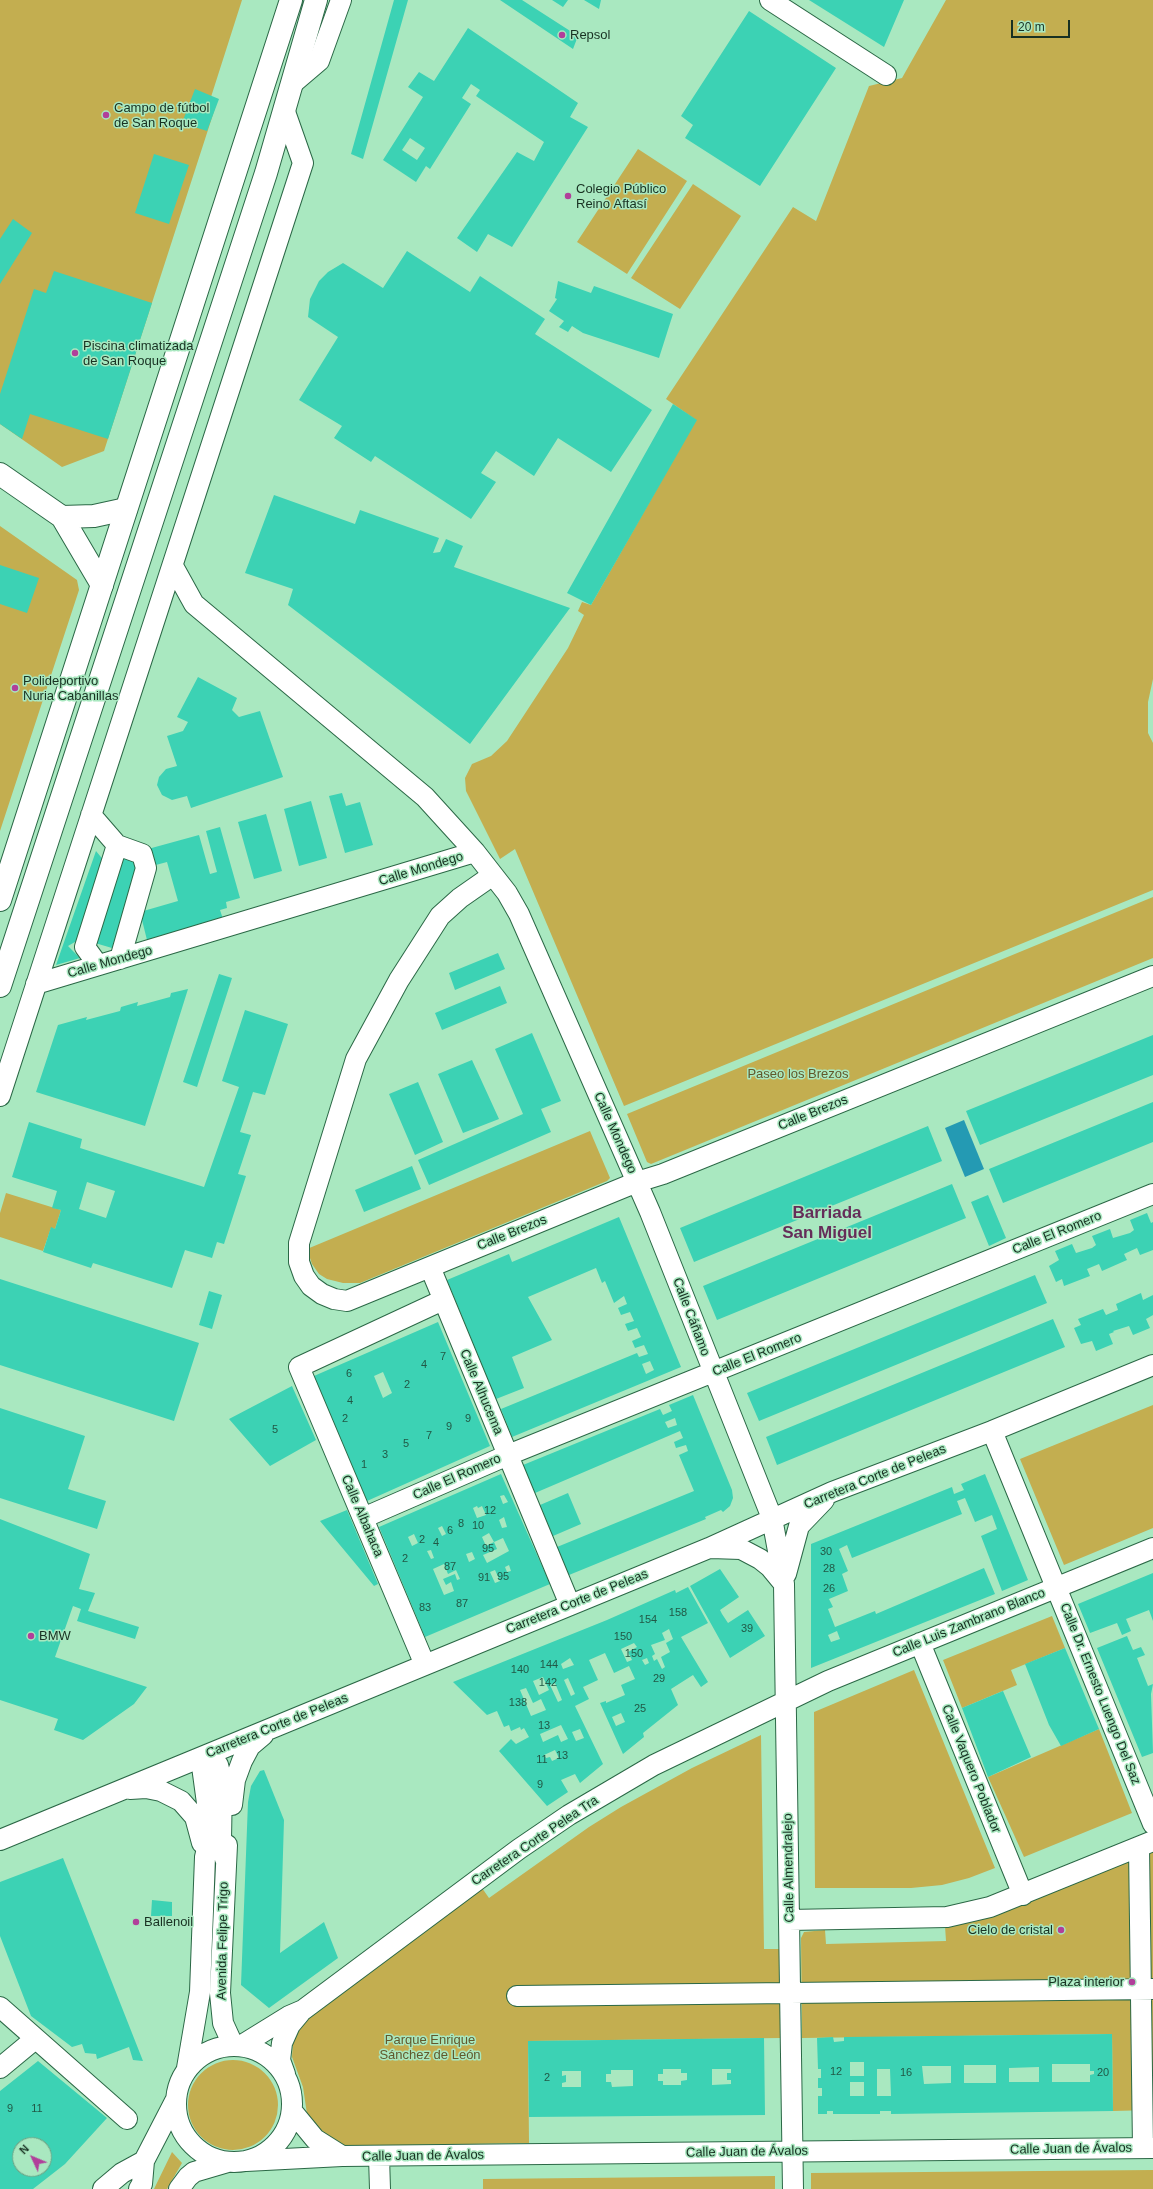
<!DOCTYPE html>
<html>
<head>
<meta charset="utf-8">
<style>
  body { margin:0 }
  #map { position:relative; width:1153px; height:2189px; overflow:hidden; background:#a9e8c0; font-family:Helvetica,sans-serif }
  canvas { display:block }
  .north { position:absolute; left:12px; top:2137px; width:40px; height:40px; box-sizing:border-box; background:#a9e8c0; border:1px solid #6f9f81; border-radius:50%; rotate:314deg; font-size:11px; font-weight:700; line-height:16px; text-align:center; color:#183122 }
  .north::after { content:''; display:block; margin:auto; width:14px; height:18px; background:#b13f9a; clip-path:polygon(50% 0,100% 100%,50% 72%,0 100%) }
  .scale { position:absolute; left:1011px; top:20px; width:59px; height:18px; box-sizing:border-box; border:2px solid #183122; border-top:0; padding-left:5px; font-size:12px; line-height:14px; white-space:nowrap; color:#183122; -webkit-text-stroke:3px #a9e8c0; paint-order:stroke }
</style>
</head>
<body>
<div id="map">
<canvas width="1153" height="2189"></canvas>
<div class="north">N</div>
<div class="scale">20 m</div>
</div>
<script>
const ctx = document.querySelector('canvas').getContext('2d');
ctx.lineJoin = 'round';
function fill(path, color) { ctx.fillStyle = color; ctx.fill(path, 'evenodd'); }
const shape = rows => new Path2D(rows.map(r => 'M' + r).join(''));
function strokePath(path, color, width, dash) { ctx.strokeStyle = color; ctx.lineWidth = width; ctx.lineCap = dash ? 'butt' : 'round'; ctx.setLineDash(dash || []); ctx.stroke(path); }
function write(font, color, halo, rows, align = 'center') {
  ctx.font = font + ' Helvetica,sans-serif'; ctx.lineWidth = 3; ctx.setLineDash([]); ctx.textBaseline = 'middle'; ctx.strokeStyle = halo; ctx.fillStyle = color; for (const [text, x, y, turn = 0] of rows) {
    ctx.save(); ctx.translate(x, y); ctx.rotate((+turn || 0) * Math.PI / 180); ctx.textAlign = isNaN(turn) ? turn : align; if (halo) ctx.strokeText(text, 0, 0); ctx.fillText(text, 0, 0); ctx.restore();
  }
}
fill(shape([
  [0,0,242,0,211,97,218,99,104,451,62,467,0,424],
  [946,0,1153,0,1153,679,1148,702,1148,733,1153,743,1153,890,624,1106,515,849,500,859,466,791,465,778,472,764,491,756,507,741,568,648,584,615,578,611,582,602,591,605,696,420,666,399,793,207,816,221,869,86,902,78],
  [638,149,687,181,627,274,577,242],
  [693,184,741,216,680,309,631,278],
  [0,526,77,580,79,590,0,831],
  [1153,897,1153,958,651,1164,647,1162,627,1114],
  [590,1131,610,1178,607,1181,360,1283,343,1283,327,1279,319,1274,312,1264,307,1249],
  [6,1193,61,1210,55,1229,51,1228,43,1251,0,1237,0,1213],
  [1153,1405,1153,1528,1064,1565,1020,1459],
  [1052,1616,1065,1648,1011,1670,1017,1685,962,1708,943,1660],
  [914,1670,995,1868,969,1878,942,1885,911,1888,815,1888,814,1712],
  [1099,1729,1132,1813,1024,1857,988,1777],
  [761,1735,764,1949,780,1949,781,2038,528,2041,529,2143,346,2146,330,2141,307,2114,303,2087,292,2057,293,2041,302,2023,482,1888,489,1898,589,1827,621,1807,692,1768],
  [1153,1850,1153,2110,1113,2111,1112,2034,802,2038,801,1938,804,1932,825,1930,826,1944,946,1941,945,1926],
  '188 2105a45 45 0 1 1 90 0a45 45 0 1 1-90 0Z',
  [172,2152,182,2163,167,2189,154,2189],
  [1153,2170,1153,2189,811,2189,811,2173],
  [775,2176,775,2189,483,2189,483,2179]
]), '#c3ae50');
fill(shape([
  [964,1120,984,1169,965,1177,945,1128]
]), '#249ab3');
fill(shape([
  [394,0,408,0,363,159,351,154],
  [500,0,522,0,578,36,573,49],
  [552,0,568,0,563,7],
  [584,0,601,0,599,9],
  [809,0,904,0,884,47],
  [749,11,836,68,760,186,685,138,693,125,681,116],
  [468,28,578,103,570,117,588,127,512,247,488,234,477,252,457,238,517,152,534,161,544,142,476,96,480,90,471,84,462,98,471,104,430,169,426,166,416,182,383,160,423,97,408,87,419,72,434,81],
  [410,138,425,148,417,160,402,150],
  [195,89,219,99,207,131,182,123],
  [154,154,189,165,169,224,135,213],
  [13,219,32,233,0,284,0,239],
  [407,251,470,292,480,276,545,319,535,334,652,410,611,472,558,438,534,476,496,451,481,473,496,482,471,519,375,456,371,462,334,438,342,426,299,400,338,337,308,317,310,299,319,281,328,272,343,263,383,288],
  [54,271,152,303,108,439,30,414,22,439,0,424,0,394,34,289,46,293],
  [558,281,591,293,594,286,673,314,659,358,583,333,572,326,568,332,559,327,564,321,549,311,557,299,555,298],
  [673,404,697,420,591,605,567,593],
  [274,495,355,524,360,510,439,538,433,553,440,552,446,539,463,546,454,567,570,608,470,744,288,605,293,589,245,573],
  [0,565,39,578,27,613,0,604],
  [198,677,237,698,232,710,239,717,260,711,283,777,191,808,187,796,172,800,162,795,157,785,159,777,166,769,177,766,167,736,183,731,188,722,177,717],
  [342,793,346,806,360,802,373,845,345,853,329,796],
  [311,801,327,858,299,866,284,809],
  [266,814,282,871,254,879,238,822],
  [220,827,240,898,226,902,227,908,220,910,223,919,147,940,140,912,178,901,167,862,152,866,148,849,199,835,210,874,217,872,206,831],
  [96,851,105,862,80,939,68,946,80,958,56,965],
  [123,856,140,861,112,948,95,943],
  [498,953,505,969,455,990,449,973],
  [219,974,232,978,197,1087,183,1082],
  [500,986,507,1003,442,1030,435,1013],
  [188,989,145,1126,36,1092,58,1025,87,1017,86,1020,120,1011,121,1007,138,1002,137,1006,170,997,171,993],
  [245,1010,288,1024,265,1095,253,1092,240,1132,251,1135,238,1174,246,1176,224,1244,217,1242,212,1258,185,1250,172,1288,93,1263,91,1268,43,1252,51,1227,55,1229,61,1210,52,1208,57,1191,12,1177,29,1122,82,1139,80,1148,204,1187,239,1087,222,1081],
  [87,1182,115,1191,106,1218,79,1209],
  [532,1033,561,1101,541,1109,551,1132,429,1185,418,1160,523,1114,495,1049],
  [1153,1035,1153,1075,980,1145,966,1111],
  [472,1060,499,1119,463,1133,438,1074],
  [418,1082,443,1142,415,1155,389,1094],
  [1153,1102,1153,1142,1003,1203,989,1169],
  [928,1126,942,1161,694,1262,680,1228],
  [412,1166,421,1189,364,1212,355,1190],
  [952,1184,966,1218,717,1320,703,1286],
  [988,1195,1006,1238,989,1246,971,1202],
  [1147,1213,1151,1223,1153,1222,1153,1250,1140,1255,1137,1248,1124,1254,1127,1260,1102,1271,1099,1264,1087,1269,1090,1276,1064,1286,1062,1279,1056,1282,1049,1266,1059,1260,1055,1251,1072,1244,1076,1253,1092,1248,1096,1245,1092,1236,1110,1229,1113,1238,1130,1233,1134,1230,1130,1220],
  [619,1217,681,1367,512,1437,501,1409,637,1353,639,1357,648,1354,644,1345,635,1348,632,1341,641,1337,637,1328,628,1331,625,1324,634,1321,630,1312,621,1315,618,1308,627,1304,624,1296,614,1303,605,1281,602,1283,596,1268,528,1297,552,1340,512,1357,524,1388,496,1399,447,1280,509,1254,512,1262],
  [650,1361,654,1370,646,1374,642,1364],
  [1035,1275,1047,1303,759,1421,747,1393],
  [0,1279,199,1343,174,1421,0,1365],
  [209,1291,222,1295,212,1329,199,1325],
  [1141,1293,1143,1300,1153,1295,1153,1315,1146,1319,1150,1328,1133,1335,1129,1326,1113,1331,1114,1332,1109,1334,1113,1344,1096,1351,1092,1341,1081,1344,1074,1328,1081,1325,1078,1319,1103,1309,1106,1315,1118,1310,1116,1304],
  [1053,1319,1065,1347,777,1465,766,1437],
  [438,1322,490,1446,367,1501,314,1376],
  [383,1372,392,1393,383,1398,374,1376],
  [292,1386,316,1440,270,1466,229,1419],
  [693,1395,732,1490,733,1498,730,1506,723,1512,721,1510,705,1517,706,1519,569,1575,557,1547,694,1491,679,1455,688,1451,686,1445,676,1448,674,1442,683,1438,680,1431,535,1493,523,1465,660,1409,663,1415,672,1411,669,1405],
  [675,1418,677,1425,668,1428,665,1422],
  [0,1408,85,1436,68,1489,106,1501,97,1529,0,1498],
  [501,1474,550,1584,425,1637,379,1527],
  [504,1495,508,1502,503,1504,500,1496],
  [477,1506,478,1508,482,1506,486,1515,477,1518,473,1508],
  [504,1517,507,1527,502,1528,499,1520],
  [442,1526,446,1534,442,1536,438,1528],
  [489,1533,494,1542,503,1538,509,1551,487,1563,483,1555,497,1549,494,1542,486,1546,482,1537],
  [414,1534,418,1543,412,1546,408,1537],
  [431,1550,434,1558,431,1559,427,1551],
  [472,1552,475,1559,469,1562,466,1554],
  [444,1564,448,1574,456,1570,460,1579,457,1580,455,1574,443,1579,446,1585,451,1582,454,1591,444,1595,433,1569],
  [509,1565,511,1571,507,1572,505,1567],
  [495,1570,500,1581,495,1583,490,1572],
  [985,1474,1028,1580,1002,1591,981,1536,997,1529,992,1515,975,1522,965,1498,957,1501,962,1514,852,1558,847,1545,839,1549,848,1571,842,1574,848,1591,829,1599,833,1607,828,1609,835,1627,875,1611,876,1614,984,1568,995,1594,811,1668,811,1544,952,1487,954,1494,964,1490,961,1484],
  [837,1631,840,1639,831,1642,828,1635],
  [568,1493,581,1524,553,1536,540,1505],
  [347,1510,378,1584,374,1586,320,1521],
  [0,1519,90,1554,79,1589,95,1593,88,1611,139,1627,135,1639,77,1621,81,1609,73,1606,55,1657,147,1687,134,1704,83,1740,54,1730,58,1719,0,1700],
  [720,1569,739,1597,720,1610,722,1614,728,1623,748,1610,765,1636,730,1658,690,1586],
  [1153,1573,1153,1621,1149,1610,1126,1619,1131,1631,1122,1635,1117,1623,1090,1633,1078,1604],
  [688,1587,708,1623,681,1637,708,1682,701,1687,693,1675,671,1689,678,1705,643,1733,644,1737,623,1754,600,1703,606,1701,606,1703,625,1695,621,1685,635,1679,629,1666,614,1673,605,1653,589,1660,598,1680,583,1687,589,1699,575,1706,603,1764,580,1783,575,1774,561,1780,568,1792,547,1806,499,1751,511,1739,516,1744,529,1737,524,1728,521,1730,520,1727,511,1731,509,1725,504,1727,497,1711,487,1715,453,1682,607,1620,675,1590,676,1593],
  [669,1629,673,1639,666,1643,670,1652,661,1657,665,1667,662,1669,657,1659,654,1661,652,1656,655,1654,651,1645,665,1640,662,1633],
  [634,1643,637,1647,628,1652,632,1660,627,1662,621,1649],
  [570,1658,574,1665,563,1669,561,1664],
  [647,1658,649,1663,645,1665,642,1660],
  [543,1677,549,1690,539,1695,533,1681],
  [568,1678,575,1694,571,1696,564,1680],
  [555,1683,562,1700,558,1702,550,1685],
  [526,1688,533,1703,541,1699,546,1710,531,1716,520,1690],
  [621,1713,625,1722,616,1726,612,1717],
  [561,1725,568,1739,561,1742,558,1735,543,1742,540,1734],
  [580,1729,584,1738,576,1741,572,1732],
  [555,1750,559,1758,552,1761,550,1757,546,1758,544,1755],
  [1127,1636,1133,1650,1141,1647,1145,1655,1137,1658,1148,1686,1153,1684,1151,1694,1153,1753,1142,1757,1097,1648],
  [1065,1648,1099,1729,1061,1746,1049,1725,1025,1664],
  [1003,1691,1031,1757,988,1777,962,1708],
  [264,1770,284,1820,280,1953,324,1922,338,1958,269,2008,241,1985,248,1802,251,1786,260,1771],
  [63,1858,143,2061,133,2060,129,2047,97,2059,96,2054,85,2053,82,2044,72,2047,31,2016,0,1936,0,1882],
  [152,1900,172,1902,172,1916,151,1916],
  [1112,2034,1113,2111,891,2114,891,2111,880,2111,880,2114,833,2114,833,2111,827,2111,827,2114,818,2114,818,2096,822,2096,822,2088,818,2088,818,2078,821,2078,821,2069,818,2069,817,2038,833,2037,834,2042,844,2041,844,2037],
  [850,2062,864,2062,864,2076,850,2076],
  [1052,2064,1090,2064,1090,2071,1094,2071,1094,2074,1090,2075,1090,2082,1052,2082],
  [964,2065,996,2065,996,2083,964,2083],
  [922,2066,951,2066,951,2083,924,2084],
  [1039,2067,1039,2082,1009,2082,1009,2068],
  [877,2069,890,2069,891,2096,877,2096],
  [850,2082,864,2082,864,2096,850,2096],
  [764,2038,765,2115,529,2117,528,2041],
  [663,2069,681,2069,681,2073,687,2073,687,2080,681,2081,681,2085,663,2085,663,2081,658,2081,658,2074,663,2074],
  [712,2069,731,2069,731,2073,727,2073,727,2080,731,2080,731,2084,712,2085],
  [611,2070,633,2070,633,2086,612,2087,611,2082,606,2082,606,2074,611,2074],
  [562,2071,581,2071,581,2087,562,2087,562,2083,566,2082,566,2075,562,2076],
  [38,2061,107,2118,65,2164,33,2189,0,2189,0,2091],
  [20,2145,44,2145,44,2169,20,2169]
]), '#3cd2b4');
const minor = shape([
  [770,0,886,75],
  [292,84,319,61,341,0],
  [173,566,194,604,425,797,475,852,507,893,519,914,650,1212,762,1493,772,1518,784,1584,793,2189],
  [91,815,117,845,85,947,98,965],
  [117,845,142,854,146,868,120,959],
  [493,875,460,898,440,916,399,980,356,1059,299,1243,299,1262,304,1276,311,1286,322,1294,334,1299,347,1301,637,1182,663,1174,1153,976],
  [36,984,475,852],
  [0,1096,303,163,284,109],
  [430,1267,570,1605],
  [992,1431,1153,1824],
  [363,1518,508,1455,1153,1194],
  [711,1548,741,1549,760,1559,770,1567,784,1584],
  [786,1574,799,1526,824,1500],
  [920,1643,1023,1895],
  [425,1665,299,1367,443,1300],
  [130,1789,146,1788,161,1791,181,1801,195,1817,202,1843],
  [232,1805,235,1780,242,1761,250,1746,263,1735],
  [0,1840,709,1548,832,1492,992,1431,1153,1365],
  [227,1845,220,1993,223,2023,233,2045],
  [1139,1847,1143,2148],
  [789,1920,947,1917,990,1907,1153,1841],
  [517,1996,1153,1989],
  [0,2007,127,2119],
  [242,2045,289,2016,303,2010,519,1849,569,1815,654,1765,828,1681,1153,1548],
  '176 2104a58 58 0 1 1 116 0a58 58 0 1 1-116 0Z',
  [0,2068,35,2039],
  [187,2068,200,1992,205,1857,209,1840,209,1818,201,1759,211,1754,218,1765,222,1781,221,1840,225,1859],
  [285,2074,280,2060,282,2043,290,2025,300,2013],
  [292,2111,315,2139,342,2156],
  [379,2156,380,2189],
  [246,2161,342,2156,1153,2148],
  [103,2189,122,2173,144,2161],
  [139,2189,142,2184,144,2161,175,2101],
  [179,2189,188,2177,194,2172,228,2162]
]);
const major = shape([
  [0,474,62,517,102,585],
  [62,517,94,516,126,509]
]);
const highway = shape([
  [0,900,291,0],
  [0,986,266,173,316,0]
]);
strokePath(minor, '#2b6846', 22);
strokePath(major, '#2b6846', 24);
strokePath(highway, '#2b6846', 24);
strokePath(minor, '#fff', 20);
strokePath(major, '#fff', 22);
strokePath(highway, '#fff', 22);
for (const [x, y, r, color] of [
  [562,35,4,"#b13f9a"],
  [106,115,4,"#b13f9a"],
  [568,196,4,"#b13f9a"],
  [75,353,4,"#b13f9a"],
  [15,688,4,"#b13f9a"],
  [31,1636,4,"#b13f9a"],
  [136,1922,4,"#b13f9a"],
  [1061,1930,4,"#b13f9a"],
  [1132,1982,4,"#b13f9a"]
]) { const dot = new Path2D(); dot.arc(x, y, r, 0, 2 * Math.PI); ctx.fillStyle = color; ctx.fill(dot); strokePath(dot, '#a9e8c0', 1.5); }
write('11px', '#215946', null, [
  ["7",443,1357],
  ["4",424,1365],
  ["6",349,1374],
  ["2",407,1385],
  ["4",350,1401],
  ["2",345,1419],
  ["9",468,1419],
  ["9",449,1427],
  ["5",275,1430],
  ["7",429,1436],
  ["5",406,1444],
  ["3",385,1455],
  ["1",364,1465],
  ["12",490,1511],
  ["8",461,1524],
  ["10",478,1526],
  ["6",450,1531],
  ["2",422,1540],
  ["4",436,1543],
  ["95",488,1549],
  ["30",826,1552],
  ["2",405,1559],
  ["87",450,1567],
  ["28",829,1569],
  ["95",503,1577],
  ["91",484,1578],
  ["26",829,1589],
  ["87",462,1604],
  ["83",425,1608],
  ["158",678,1613],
  ["154",648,1620],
  ["39",747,1629],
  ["150",623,1637],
  ["150",634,1654],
  ["144",549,1665],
  ["140",520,1670],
  ["29",659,1679],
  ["142",548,1683],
  ["138",518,1703],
  ["25",640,1709],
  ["13",544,1726],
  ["13",562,1756],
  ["11",542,1760],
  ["9",540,1785],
  ["12",836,2072],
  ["16",906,2073],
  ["20",1103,2073],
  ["2",547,2078],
  ["9",10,2109],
  ["11",37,2109]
]);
write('13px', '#183122', '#a9e8c0', [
  ["Repsol",570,35],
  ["Campo de fútbol",114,108],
  ["de San Roque",114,123],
  ["Colegio Público",576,189],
  ["Reino Aftasí",576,204],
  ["Piscina climatizada",83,346],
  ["de San Roque",83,361],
  ["Polideportivo",23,681],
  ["Nuria Cabanillas",23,696],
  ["BMW",39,1636],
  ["Ballenoil",144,1922],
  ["Cielo de cristal",1053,1930,"right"],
  ["Plaza interior",1124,1982,"right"]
], 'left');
write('13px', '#183122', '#a9e8c0', [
  ["Calle Mondego",421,869,-17],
  ["Calle Mondego",110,962,-16],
  ["Calle Brezos",813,1113,-22],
  ["Calle Mondego",615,1133,66],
  ["Calle Brezos",512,1233,-22],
  ["Calle El Romero",1057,1233,-22],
  ["Calle Cáñamo",691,1317,69],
  ["Calle El Romero",757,1355,-22],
  ["Calle Alhucema",481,1392,67],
  ["Calle El Romero",457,1477,-24],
  ["Carretera Corte de Peleas",875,1477,-22],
  ["Calle Albahaca",362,1516,67],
  ["Carretera Corte de Peleas",577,1602,-22],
  ["Calle Luis Zambrano Blanco",969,1623,-22],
  ["Calle Dr. Ernesto Luengo Del Saz",1100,1694,68],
  ["Carretera Corte de Peleas",277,1726,-22],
  ["Calle Vaquero Poblador",971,1769,68],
  ["Carretera Corte Pelea Tra",535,1841,-34],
  ["Calle Almendralejo",789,1868,-91],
  ["Avenida Felipe Trigo",223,1941,-89],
  ["Calle Juan de Ávalos",1071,2149,-1],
  ["Calle Juan de Ávalos",747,2152,-1],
  ["Calle Juan de Ávalos",423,2156,-1]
]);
write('13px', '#62582b', '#a9e8c0', [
  ["Paseo los Brezos",798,1074],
  ["Parque Enrique",430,2040],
  ["Sánchez de León",430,2055]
]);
write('bold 17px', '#652d59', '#a9e8c0', [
  ["Barriada",827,1213],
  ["San Miguel",827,1233]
]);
</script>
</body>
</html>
